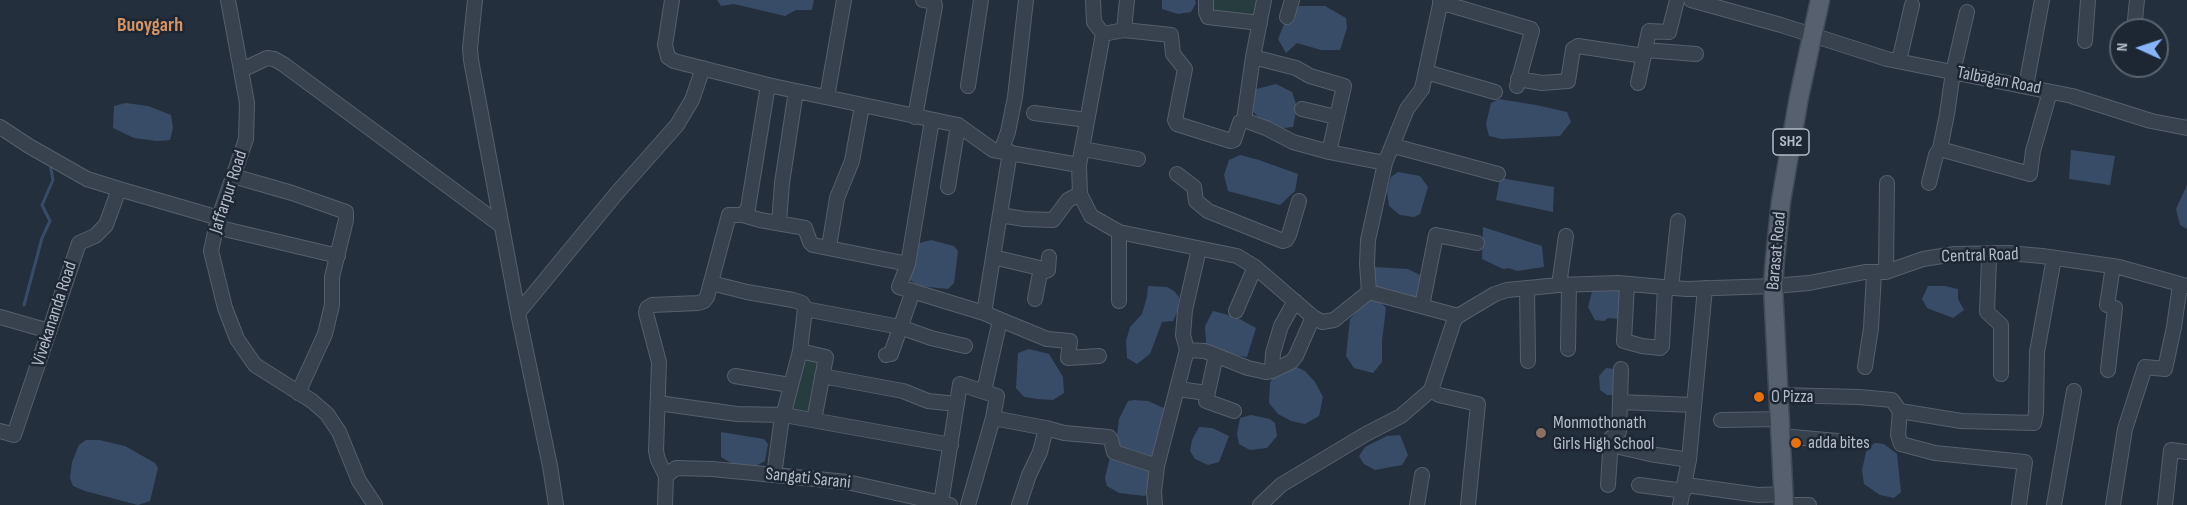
<!DOCTYPE html>
<html>
<head>
<meta charset="utf-8">
<style>
  body { margin:0 }
  #map { position:relative; width:2187px; height:505px; overflow:hidden; background:#242f3e; font-family:"Sofia Sans Condensed",sans-serif }
  canvas { display:block }
  .north { position:absolute; left:2109px; top:18px; width:60px; height:60px; box-sizing:border-box; background:#1d2633; border:2px solid #59626f; border-radius:50%; rotate:273deg; font-size:16px; font-weight:700; line-height:24px; text-align:center; color:#b4bcc9 }
  .north::after { content:''; display:block; margin:auto; width:21px; height:27px; background:#8ab4f8; clip-path:polygon(50% 0,100% 100%,50% 72%,0 100%) }
</style>
</head>
<body>
<div id="map">
<canvas width="2187" height="505"></canvas>
<div class="north">N</div>
</div>
<script>
const ctx = document.querySelector('canvas').getContext('2d');
ctx.lineJoin = 'round';
function fill(path, color) { ctx.fillStyle = color; ctx.fill(path, 'evenodd'); }
const shape = rows => new Path2D(rows.map(r => 'M' + r).join(''));
function strokePath(path, color, width, dash) { ctx.strokeStyle = color; ctx.lineWidth = width; ctx.lineCap = dash ? 'butt' : 'round'; ctx.setLineDash(dash || []); ctx.stroke(path); }
function write(font, color, halo, rows, align = 'center') {
  ctx.font = font + ' "Sofia Sans Condensed",sans-serif'; ctx.lineWidth = 5; ctx.setLineDash([]); ctx.textBaseline = 'middle'; ctx.strokeStyle = halo; ctx.fillStyle = color; for (const [text, x, y, turn = 0] of rows) {
    ctx.save(); ctx.translate(x, y); ctx.rotate((+turn || 0) * Math.PI / 180); ctx.textAlign = isNaN(turn) ? turn : align; if (halo) ctx.strokeText(text, 0, 0); ctx.fillText(text, 0, 0); ctx.restore();
  }
}
fill(shape([
  [1203,0,1263,0,1258,24,1202,13],
  [800,352,823,359,812,417,787,413]
]), '#263c3f');
fill(shape([
  [717,0,814,0,812,10,796,10,785,16,734,4,721,6],
  [1162,0,1195,0,1196,3,1191,12,1178,14,1162,9],
  [1299,6,1325,6,1346,18,1347,28,1340,50,1321,50,1297,43,1286,53,1278,39,1284,24],
  [1276,84,1292,92,1297,107,1293,127,1282,128,1263,121,1251,110,1252,98,1256,89],
  [1499,99,1536,105,1567,112,1571,122,1560,136,1502,139,1489,136,1486,124,1491,103],
  [126,103,148,106,171,115,173,128,170,140,157,141,134,138,113,128,114,106],
  [2071,150,2115,156,2110,185,2069,179],
  [1240,155,1259,160,1298,174,1295,191,1280,205,1228,191,1224,175,1229,160],
  [1398,172,1420,176,1428,187,1420,214,1414,217,1400,215,1389,206,1387,191,1391,177],
  [1500,178,1554,187,1553,212,1496,200],
  [2187,185,2187,229,2180,225,2176,209],
  [1483,227,1542,246,1544,267,1517,271,1509,268,1503,269,1482,259],
  [931,240,954,246,958,251,954,283,948,289,918,286,910,280,912,260,916,244],
  [1374,267,1408,269,1420,275,1419,293,1416,300,1382,292,1374,284],
  [1148,286,1167,287,1174,291,1179,297,1178,310,1173,321,1162,322,1150,354,1137,364,1127,358,1126,341,1130,327,1142,314,1147,297],
  [1928,286,1945,286,1958,289,1958,299,1964,310,1953,318,1927,308,1922,299],
  [1617,287,1622,296,1621,319,1608,318,1604,321,1595,320,1588,307,1593,288],
  [1368,300,1379,300,1386,308,1382,341,1382,362,1373,373,1354,368,1346,356,1350,319],
  [1213,311,1236,317,1256,328,1247,357,1214,351,1206,343,1205,326],
  [1029,349,1049,354,1063,377,1064,393,1053,400,1038,399,1024,397,1016,388,1018,353],
  [1292,365,1305,371,1315,382,1323,397,1319,416,1305,424,1291,421,1278,414,1269,403,1270,383,1274,375],
  [1606,368,1614,369,1617,375,1614,395,1607,395,1600,390,1599,376],
  [1134,400,1148,401,1168,410,1155,460,1115,451,1119,419,1128,401],
  [1251,415,1270,419,1275,423,1277,436,1267,448,1250,450,1239,444,1237,434,1240,418],
  [1199,427,1212,428,1229,436,1219,462,1208,465,1195,459,1190,451,1192,440],
  [721,432,764,439,768,444,765,461,754,467,734,465,721,457],
  [1400,435,1408,455,1402,465,1375,470,1364,464,1359,456,1365,447,1387,436],
  [86,440,99,440,125,446,155,463,158,468,150,501,138,505,85,491,73,486,70,478,72,462,79,445],
  [1875,443,1884,444,1897,454,1901,492,1894,498,1880,495,1864,484,1862,470,1867,448],
  [1110,457,1147,466,1152,475,1151,488,1145,496,1119,493,1107,486,1105,478]
]), '#394c67');
strokePath(shape([
  [24,305,42,238,50,221,42,205,53,180,50,164,47,163]
]), '#394c67', 3);
const minor = shape([
  [228,0,247,103,246,139,217,223,211,251,225,308,237,339,255,365,312,401,327,414,339,432,359,481,375,505],
  [475,0,470,48,471,60,518,313,550,466,556,505],
  [672,0,665,45,668,57,674,61,768,85,958,125,993,150,1079,165,1080,194,1091,216,1119,232,1237,256,1255,267,1313,317,1322,322,1334,320,1369,292,1458,316],
  [1206,0,1206,12,1208,17,1260,23],
  [1691,0,1781,25,1887,59,2072,96,2151,121,2187,128],
  [1440,2,1531,29,1532,31,1517,86],
  [1287,17,1292,0],
  [1124,30,1127,0],
  [2134,30,2137,0],
  [1103,34,1124,30,1171,35,1173,54,1185,69,1175,120,1177,124,1231,141,1234,140,1240,122,1244,120,1266,128,1293,142,1329,152,1385,163],
  [2085,41,2088,0],
  [1645,50,1696,54],
  [1253,57,1296,68,1310,76,1344,86,1329,152],
  [1899,61,1912,5],
  [242,70,267,58,274,59,283,64,502,226],
  [1426,72,1495,92],
  [1518,79,1542,83,1568,81,1573,49,1578,46,1644,56],
  [1638,83,1649,31,1669,32,1677,0],
  [968,86,981,0],
  [2026,86,2042,0],
  [827,97,844,0],
  [1302,109,1336,117],
  [1034,113,1087,120],
  [915,117,935,6,934,2,923,0],
  [932,120,908,264,899,287,984,313,1047,339,1070,341,1068,358,1099,356],
  [1244,120,1253,57,1264,0],
  [0,127,29,146,87,179,119,189],
  [1394,146,1498,174],
  [1083,149,1138,159],
  [1940,149,2030,174,2033,151,2050,92],
  [1001,151,1008,132,1015,97,1026,0],
  [1079,165,1103,34,1094,22,1093,0],
  [1177,174,1194,187,1196,201,1208,211,1283,241,1286,240,1289,235,1299,201],
  [233,176,292,193,346,212,346,220,332,277,332,305,325,334,298,393],
  [1929,183,1936,155,1940,149,1947,114,1953,72,1967,12],
  [948,187,958,125],
  [743,215,760,220,805,228,810,242,813,245,908,264],
  [1000,215,1024,219,1053,220,1068,200,1080,194],
  [779,223,782,183,796,91],
  [216,227,338,256],
  [1119,232,1119,301],
  [829,247,837,198,852,161,862,106],
  [1994,253,1989,259,1987,312,2001,325,2001,374],
  [993,257,1048,270],
  [1886,272,1887,183],
  [711,283,747,292,793,300,802,303,805,309,900,327,931,338,965,346],
  [1627,284,1624,341,1642,346,1660,348,1662,346,1665,288],
  [1559,285,1566,236],
  [1527,288,1528,361],
  [1671,288,1678,221],
  [1369,292,1367,264,1368,240,1385,163,1407,109,1422,89,1441,0],
  [1035,299,1040,273,1048,270,1049,257],
  [1422,306,1436,235,1477,243],
  [1236,311,1255,267],
  [518,313,616,194,677,125,692,100,703,68],
  [984,313,1010,152],
  [0,317,49,331],
  [1568,349,1569,285],
  [1187,350,1205,351,1248,368,1266,372,1272,371,1291,362,1296,356,1313,317],
  [800,351,805,309],
  [886,355,891,354,913,291],
  [1216,355,1206,401,1234,411],
  [1865,367,1871,328,1874,273],
  [2108,370,2115,308,2107,305,2113,266],
  [1272,371,1273,353,1281,326,1295,301],
  [735,376,790,385],
  [822,376,903,391,928,401,957,404],
  [1178,389,1207,393],
  [1431,390,1439,395,1478,404,1468,505],
  [984,391,1000,320],
  [1779,395,1859,397,1892,400,1900,411,1961,421,2034,423,2036,413,2037,352,2054,258],
  [1620,402,1693,405],
  [658,403,737,414,784,415,951,445],
  [1900,411,1898,435,1901,444,1935,453,2025,462,2019,505],
  [993,418,1046,428,1040,452,1029,475,1019,505],
  [1721,420,1781,419],
  [1046,428,1064,433,1109,437,1111,440,1114,452,1157,466],
  [0,431,14,435,79,243,95,236,106,225,119,189,219,218],
  [1782,436,1837,441],
  [1611,445,1650,454,1689,460],
  [774,475,781,424,800,351,826,357,814,420],
  [666,476,676,468,712,469,847,482,950,505],
  [1608,485,1611,438,1619,432,1621,369],
  [1639,485,1684,491],
  [1686,485,1758,495,1784,494],
  [941,503,960,384,997,396,993,418,968,505],
  [665,505,666,476,658,460,656,451,659,362,646,313,647,308,652,305,698,303,704,301,707,297,729,215,743,215,748,208,768,85],
  [1155,505,1154,492,1157,466,1187,350,1183,335,1185,310,1199,249],
  [1260,505,1281,485,1366,434,1401,416,1431,390,1454,321,1458,316,1495,294,1507,290,1559,285,1618,283,1686,289,1773,286,1809,283,1865,272,1886,272,1923,259,1955,254,2008,253,2042,256,2119,267,2187,286],
  [1417,505,1422,475],
  [1680,505,1689,460,1705,288],
  [1794,505,1809,505],
  [2054,505,2074,391],
  [2113,505,2125,429,2145,367,2165,369,2174,327,2180,285],
  [2165,505,2171,450,2187,452]
]);
const major = shape([
  [1784,505,1773,286,1775,259,1781,201,1799,97,1820,0]
]);
strokePath(minor, '#565f6c', 16);
strokePath(major, '#414a57', 21);
strokePath(minor, '#38414e', 14);
strokePath(major, '#56606e', 18);
for (const [x, y, r, color] of [
  [1759,397,6,"#e8710a"],
  [1541,433,6,"#8d6e63"],
  [1796,443,6,"#e8710a"]
]) { const dot = new Path2D(); dot.arc(x, y, r, 0, 2 * Math.PI); ctx.fillStyle = color; ctx.fill(dot); strokePath(dot, '#1d2633', 2); }
for (const [x, y, w] of [
  [1791,142,36]
]) { const box = new Path2D(); box.roundRect(x - w / 2, y - 13, w, 26, 4.5); ctx.fillStyle = '#1d2633'; ctx.fill(box); strokePath(box, '#b4bcc9', 1.5); }
write('bold 16px', '#b4bcc9', null, [
  ["SH2",1791,142]
]);
write('18px', '#b4bcc9', '#1d2633', [
  ["Talbagan Road",1999,81,11],
  ["Jaffarpur Road",229,192,-72],
  ["Barasat Road",1777,251,-85],
  ["Central Road",1980,256,-2],
  ["Vivekananda Road",55,314,-72],
  ["Sangati Sarani",808,479,6]
]);
write('18px', '#b4bcc9', '#1d2633', [
  ["O Pizza",1771,397],
  ["Monmothonath",1553,423],
  ["Girls High School",1553,444],
  ["adda bites",1808,443]
], 'left');
write('bold 20px', '#d59563', '#1d2633', [
  ["Buoygarh",150,26]
]);
</script>
</body>
</html>
